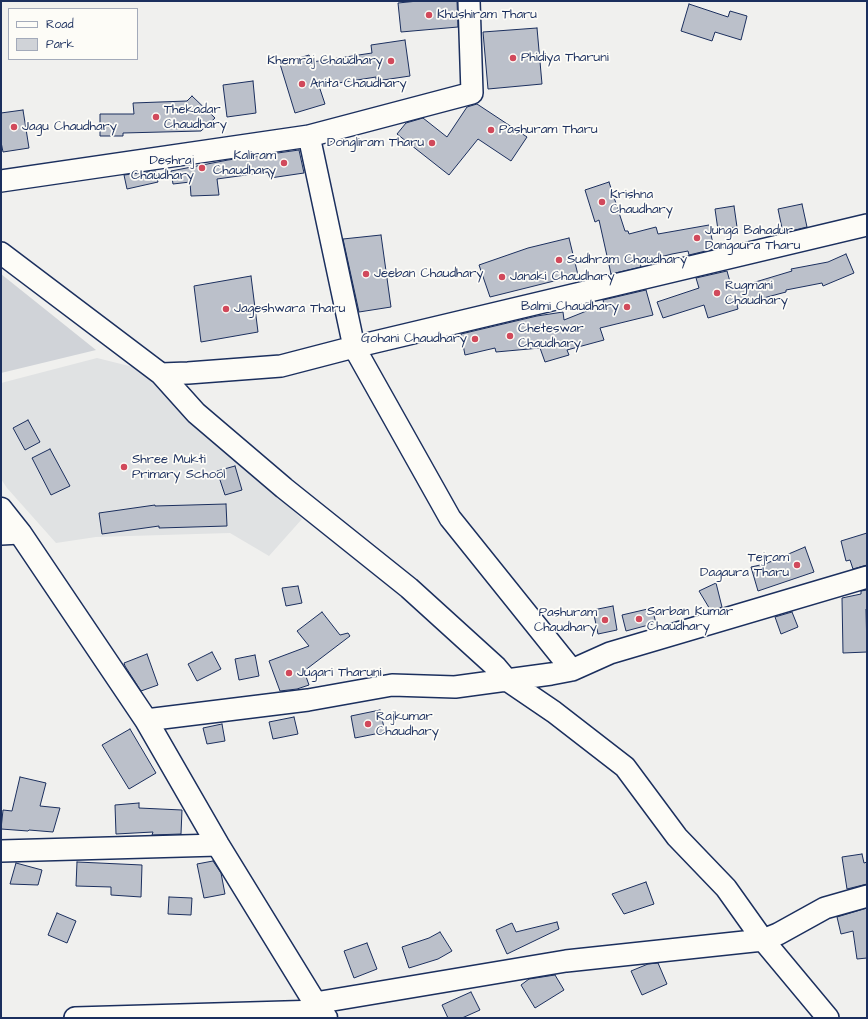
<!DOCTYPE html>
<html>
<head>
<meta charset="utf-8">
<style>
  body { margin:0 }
  #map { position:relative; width:868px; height:1019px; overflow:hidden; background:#f0f0ee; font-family:"Architects Daughter",sans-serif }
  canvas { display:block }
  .frame { position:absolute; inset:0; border:2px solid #1b2f5e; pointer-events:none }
  .legend { position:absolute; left:8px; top:8px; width:130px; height:52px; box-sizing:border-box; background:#fdfcf7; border:1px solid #a3aaba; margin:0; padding:5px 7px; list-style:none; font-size:12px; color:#1b2f5e }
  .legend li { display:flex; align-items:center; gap:8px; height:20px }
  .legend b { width:20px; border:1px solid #a3aaba }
</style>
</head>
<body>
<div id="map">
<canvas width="868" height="1019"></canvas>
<div class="frame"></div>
<ul class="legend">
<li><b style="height:5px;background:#fdfcf7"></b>Road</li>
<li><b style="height:11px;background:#d0d3d8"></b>Park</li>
</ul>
</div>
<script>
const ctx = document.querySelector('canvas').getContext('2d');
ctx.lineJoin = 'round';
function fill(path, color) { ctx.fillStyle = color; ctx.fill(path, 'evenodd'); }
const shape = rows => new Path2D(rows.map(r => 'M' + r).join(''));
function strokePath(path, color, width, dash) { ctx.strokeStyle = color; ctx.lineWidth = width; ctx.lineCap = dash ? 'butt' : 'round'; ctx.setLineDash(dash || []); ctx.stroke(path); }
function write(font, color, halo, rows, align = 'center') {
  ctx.font = font + ' "Architects Daughter",sans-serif'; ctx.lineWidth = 3.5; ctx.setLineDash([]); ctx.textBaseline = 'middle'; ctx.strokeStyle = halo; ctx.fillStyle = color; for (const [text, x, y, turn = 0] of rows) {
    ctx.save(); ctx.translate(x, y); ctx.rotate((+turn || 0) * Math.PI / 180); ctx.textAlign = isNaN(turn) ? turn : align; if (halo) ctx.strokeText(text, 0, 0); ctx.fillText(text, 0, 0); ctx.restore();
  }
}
fill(shape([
  [97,358,137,368,177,405,211,441,234,456,302,519,269,556,230,533,96,537,56,543,7,488,1,479,1,383]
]), '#e0e2e3');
fill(shape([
  [1,274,96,350,1,373]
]), '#d0d3d8');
const building = shape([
  [418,1,457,1,458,27,401,32,398,3,418,1],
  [689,4,728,17,730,11,747,16,741,40,715,32,712,41,681,31,689,4],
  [537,28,542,84,488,89,483,32,537,28],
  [405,40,410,76,376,81,376,77,319,86,325,104,295,113,280,64,309,55,312,62,372,53,371,45,405,40],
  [253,81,256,113,227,117,223,85,253,81],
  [192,96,215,118,201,131,123,133,123,136,100,136,100,114,134,114,133,103,187,101,192,96],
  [477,104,527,137,511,161,478,139,449,175,397,134,406,123,423,118,447,137,467,107,477,104],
  [23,110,29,148,3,152,1,142,1,113,23,110],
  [299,150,304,173,270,178,268,172,217,179,219,195,191,196,190,182,173,184,171,171,228,160,299,150],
  [155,171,158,182,127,189,124,175,155,171],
  [609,182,625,231,628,231,629,234,656,227,658,234,709,225,714,249,689,255,688,251,672,254,640,262,641,267,611,274,599,220,595,222,585,190,609,182],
  [802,204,807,227,783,233,778,209,802,204],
  [734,206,737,227,718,230,715,209,734,206],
  [381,235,391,307,359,312,343,239,381,235],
  [569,238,578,275,490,297,479,265,528,248,569,238],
  [846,254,854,273,823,286,822,283,786,290,786,292,737,305,738,309,708,318,704,305,663,318,657,302,699,288,696,278,727,271,732,289,792,271,791,269,828,262,846,254],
  [251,276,258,332,201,342,194,286,251,276],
  [646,290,653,315,600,328,604,340,567,350,569,355,545,362,540,348,496,352,495,348,465,355,461,334,537,316,563,312,564,320,604,304,603,300,646,290],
  [28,420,40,442,25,450,13,428,28,420],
  [50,449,70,486,51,495,32,458,50,449],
  [235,466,242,490,225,495,217,471,235,466],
  [226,504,227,526,159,528,159,526,102,534,99,513,155,505,155,506,226,504],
  [867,533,867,565,853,569,850,560,846,561,841,541,867,533],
  [805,547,814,572,758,591,751,567,765,564,805,547],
  [716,583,722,607,711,611,699,591,716,583],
  [298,586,302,603,286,606,282,588,298,586],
  [867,590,867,609,866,609,867,652,843,653,842,598,861,594,861,591,867,590],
  [613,606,617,630,598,634,593,610,613,606],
  [652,608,656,623,626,631,622,615,652,608],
  [322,612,340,635,348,633,350,636,304,671,309,685,297,689,280,691,269,661,309,646,297,631,322,612],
  [792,612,798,627,781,634,775,617,792,612],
  [212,652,221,669,197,681,188,664,212,652],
  [147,654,158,685,141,691,125,666,124,663,147,654],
  [255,655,259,676,239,680,235,659,255,655],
  [380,710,385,732,355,738,351,716,380,710],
  [294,717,298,734,273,739,269,722,294,717],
  [222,724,225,741,207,744,203,728,222,724],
  [130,729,156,773,129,789,102,745,130,729],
  [20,777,46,783,40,806,60,808,53,832,29,830,28,831,1,829,3,810,12,811,20,777],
  [139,803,139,808,182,810,181,834,152,835,153,832,116,834,115,805,139,803],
  [862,854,864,863,867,862,867,884,847,889,842,857,862,854],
  [213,861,221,873,225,894,204,898,197,864,213,861],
  [77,862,142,865,141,897,111,895,111,887,76,886,77,862],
  [16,863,42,870,38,885,10,884,16,863],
  [646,882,654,904,624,914,612,894,646,882],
  [169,897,192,898,191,915,168,914,169,897],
  [867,908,867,958,857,959,853,931,841,934,837,917,867,908],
  [57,913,76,921,67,943,48,935,57,913],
  [557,922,559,929,507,954,496,930,512,923,516,932,557,922],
  [440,932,452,951,438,959,409,968,402,947,429,938,440,932],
  [367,943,377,969,354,978,344,951,367,943],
  [658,963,667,984,642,995,631,971,648,964,658,963],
  [555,975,564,990,535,1008,521,985,529,979,555,975],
  [471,992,480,1010,462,1018,448,1018,442,1005,471,992]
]);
fill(building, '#bbc0ca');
strokePath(building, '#1b2f5e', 1);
const minor = shape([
  [1,181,309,136,472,93,469,1],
  [1,253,161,374,196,413,284,488,409,588,496,667,507,680,554,712,625,767,677,837,726,888,763,940,828,1018],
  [161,374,188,373,281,366,354,347,867,225],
  [1,534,20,533],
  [572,670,610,653,867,577],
  [146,720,308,700,392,685,455,687,551,674,572,670,450,518,354,347,309,136],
  [1,851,218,845],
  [315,1003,566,961,763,940,778,934,825,908,867,896],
  [75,1018,320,1011]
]);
const tertiary = shape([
  [1,509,20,533,146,720,218,845,320,1011,326,1018]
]);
strokePath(minor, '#1b2f5e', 24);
strokePath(tertiary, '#1b2f5e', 25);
strokePath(minor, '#fdfcf7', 21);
strokePath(tertiary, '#fdfcf7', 22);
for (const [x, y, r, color] of [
  [429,15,4,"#d1495b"],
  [513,58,4,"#d1495b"],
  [391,61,4,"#d1495b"],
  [302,84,4,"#d1495b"],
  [156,117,4,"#d1495b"],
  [14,127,4,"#d1495b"],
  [491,130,4,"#d1495b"],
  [432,143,4,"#d1495b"],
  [284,163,4,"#d1495b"],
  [202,168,4,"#d1495b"],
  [602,202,4,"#d1495b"],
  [697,238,4,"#d1495b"],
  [559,260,4,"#d1495b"],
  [366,274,4,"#d1495b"],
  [502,277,4,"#d1495b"],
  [717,293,4,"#d1495b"],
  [627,307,4,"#d1495b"],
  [226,309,4,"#d1495b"],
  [510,336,4,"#d1495b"],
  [475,339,4,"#d1495b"],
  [124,467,4,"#d1495b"],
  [797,565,4,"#d1495b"],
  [639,619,4,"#d1495b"],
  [605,620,4,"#d1495b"],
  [289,673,4,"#d1495b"],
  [368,724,4,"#d1495b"]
]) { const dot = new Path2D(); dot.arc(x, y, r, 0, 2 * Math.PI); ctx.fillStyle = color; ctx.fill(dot); strokePath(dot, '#fdfcf7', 1.5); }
write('13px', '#1b2f5e', '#fdfcf7', [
  ["Khushiram Tharu",437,15],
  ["Phidiya Tharuni",521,58],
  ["Khemraj Chaudhary",383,61,"right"],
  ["Anita Chaudhary",310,84],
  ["Thekadar",164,110],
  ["Chaudhary",164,125],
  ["Jagu Chaudhary",22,127],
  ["Pashuram Tharu",499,130],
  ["Dongliram Tharu",424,143,"right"],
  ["Kaliram",276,156,"right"],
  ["Chaudhary",276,171,"right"],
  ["Deshraj",194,161,"right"],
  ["Chaudhary",194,176,"right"],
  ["Krishna",610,195],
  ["Chaudhary",610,210],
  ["Junga Bahadur",705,231],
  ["Dangaura Tharu",705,246],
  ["Sudhram Chaudhary",567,260],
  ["Jeeban Chaudhary",374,274],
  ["Janaki Chaudhary",510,277],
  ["Rugmani",725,286],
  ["Chaudhary",725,301],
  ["Balmi Chaudhary",619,307,"right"],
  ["Jageshwara Tharu",234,309],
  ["Cheteswar",518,329],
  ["Chaudhary",518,344],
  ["Gohani Chaudhary",467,339,"right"],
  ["Shree Mukti",132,460],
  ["Primary School",132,475],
  ["Tejram",789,558,"right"],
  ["Dagaura Tharu",789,573,"right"],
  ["Sarban Kumar",647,612],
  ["Chaudhary",647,627],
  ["Pashuram",597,613,"right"],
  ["Chaudhary",597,628,"right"],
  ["Jugari Tharuni",297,673],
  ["Rajkumar",376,717],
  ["Chaudhary",376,732]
], 'left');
</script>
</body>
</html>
